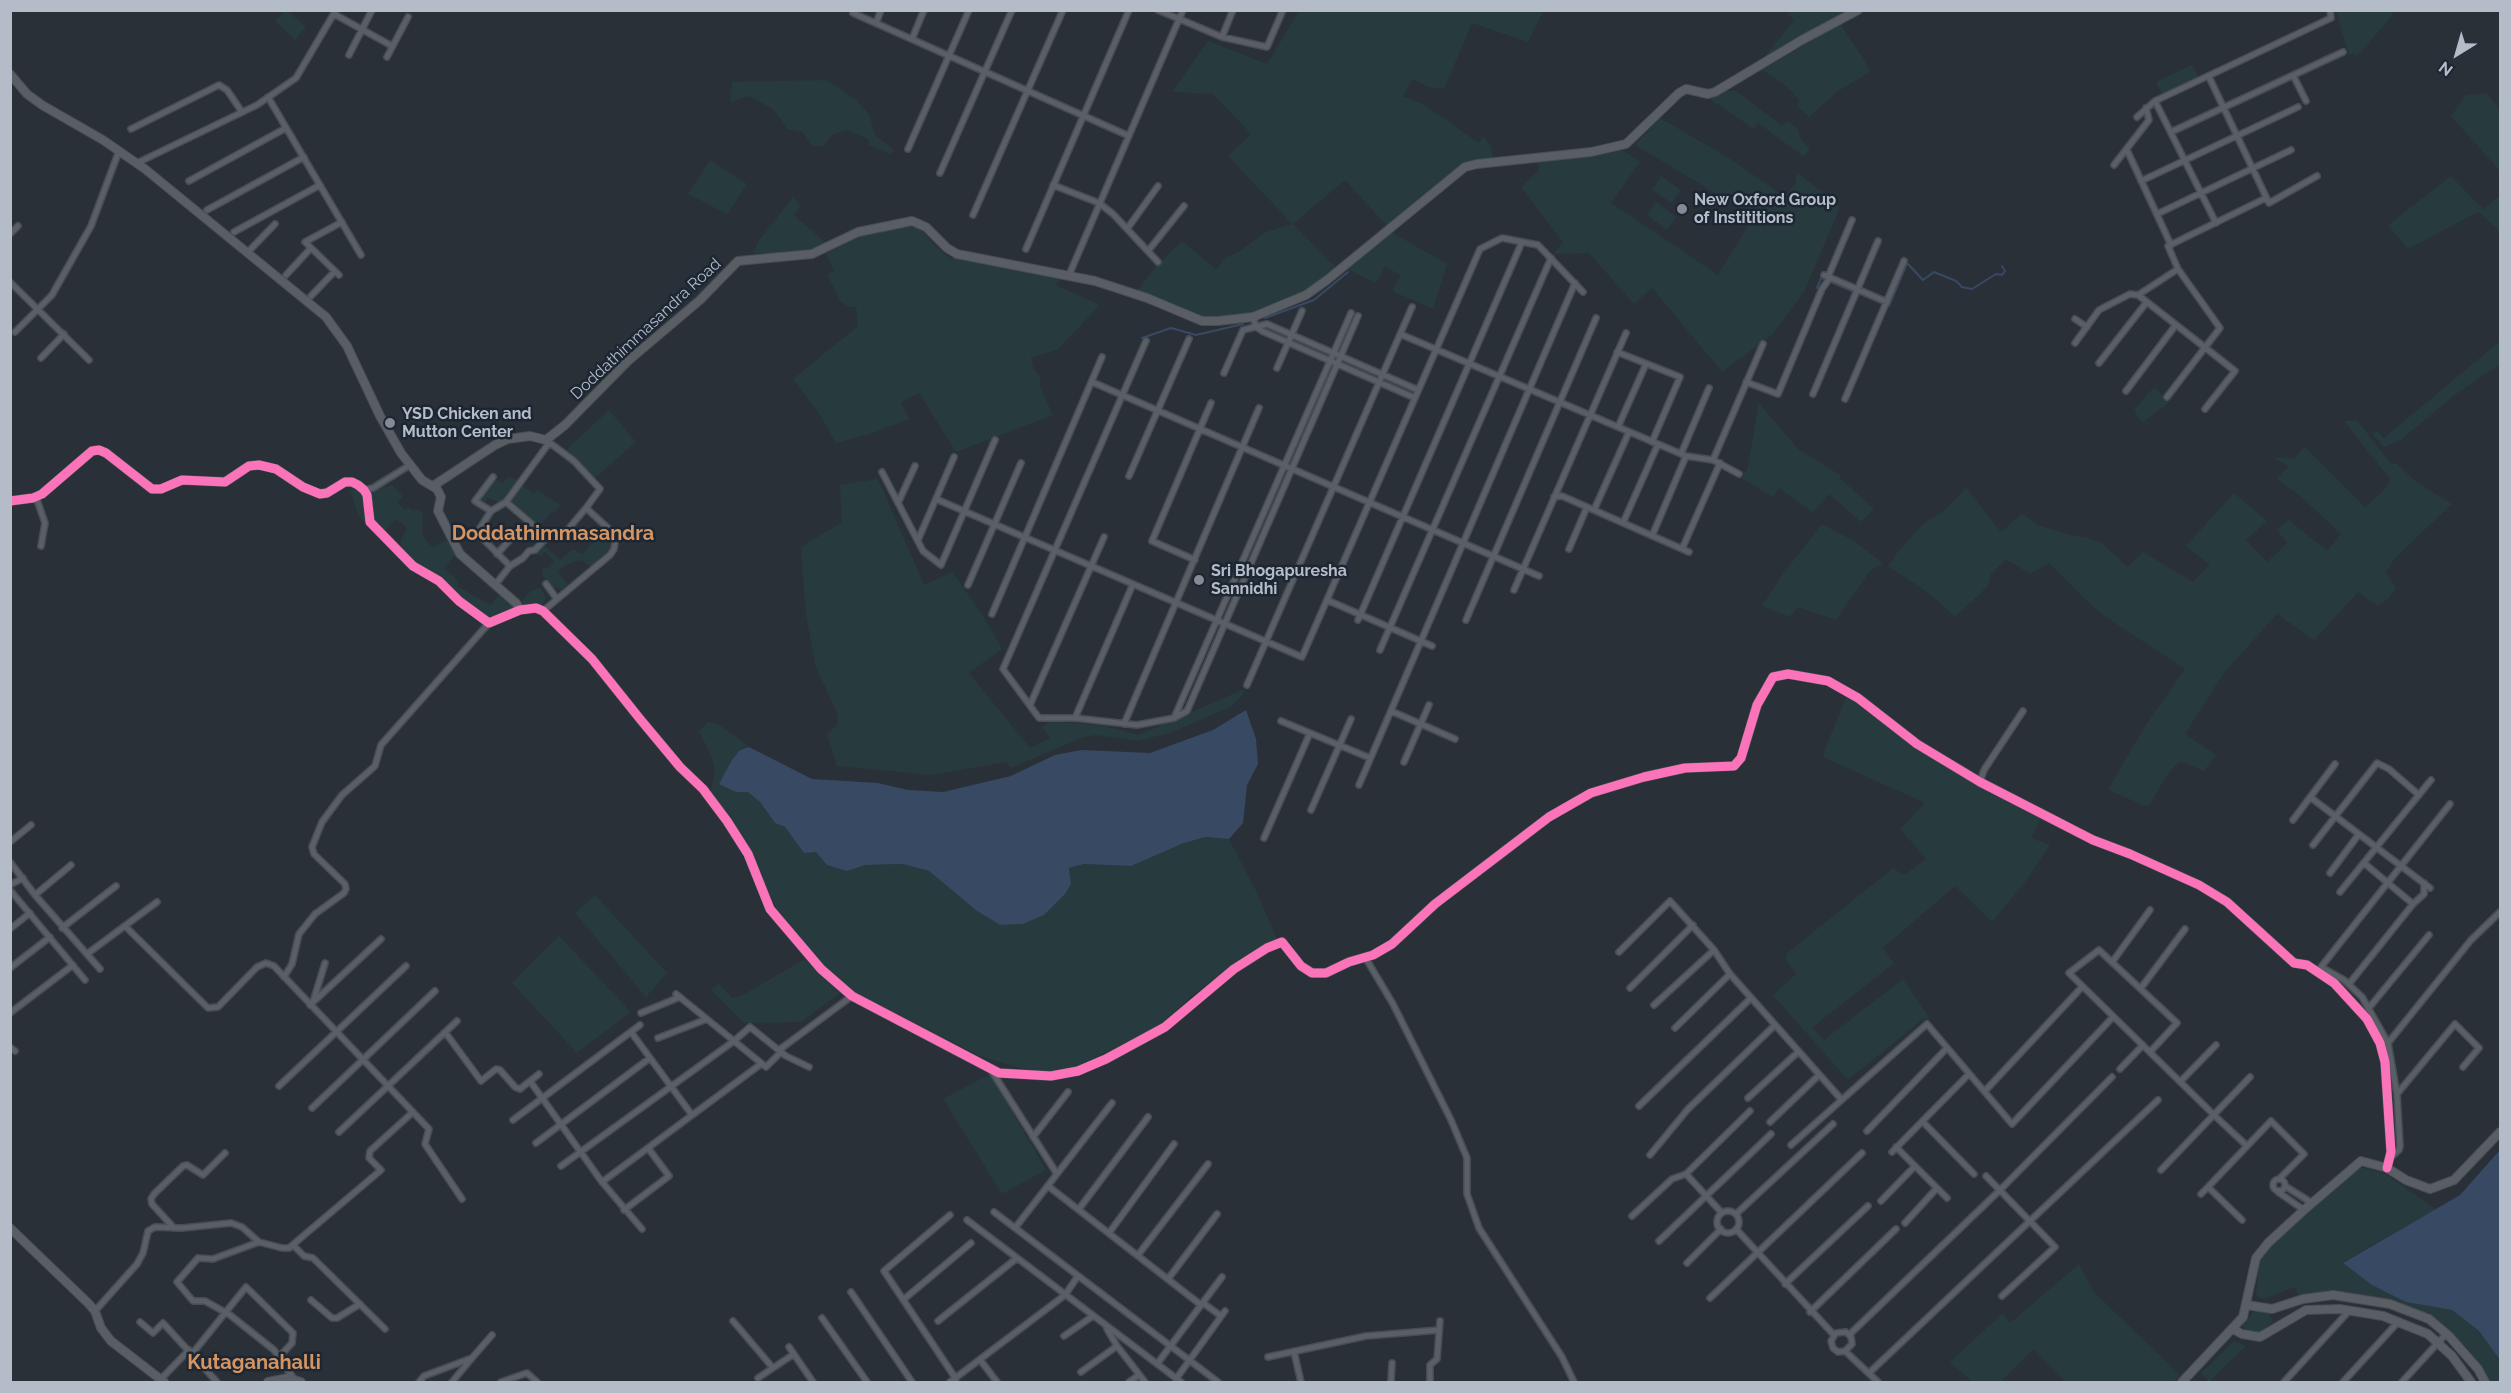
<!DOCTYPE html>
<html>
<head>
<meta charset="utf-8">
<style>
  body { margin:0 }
  #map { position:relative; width:2511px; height:1393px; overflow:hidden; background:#2a3038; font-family:Raleway,sans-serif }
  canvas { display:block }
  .frame { position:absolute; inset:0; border:12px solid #b4bcc9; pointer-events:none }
  .north { position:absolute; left:2427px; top:24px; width:60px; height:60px; -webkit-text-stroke:4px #1d2633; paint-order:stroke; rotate:217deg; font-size:16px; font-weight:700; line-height:24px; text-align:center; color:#b4bcc9 }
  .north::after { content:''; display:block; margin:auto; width:21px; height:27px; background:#b4bcc9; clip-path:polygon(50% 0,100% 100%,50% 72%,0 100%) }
</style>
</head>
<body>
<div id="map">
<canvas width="2511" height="1393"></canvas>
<div class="frame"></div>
<div class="north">N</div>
</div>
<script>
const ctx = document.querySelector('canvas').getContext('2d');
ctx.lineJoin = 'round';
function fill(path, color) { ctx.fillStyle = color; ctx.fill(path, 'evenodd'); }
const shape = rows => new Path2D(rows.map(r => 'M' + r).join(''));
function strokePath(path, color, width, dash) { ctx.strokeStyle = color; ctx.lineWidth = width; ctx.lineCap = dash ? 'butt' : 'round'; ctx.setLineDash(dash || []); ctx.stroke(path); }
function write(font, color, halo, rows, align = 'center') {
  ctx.font = font + ' Raleway,sans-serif'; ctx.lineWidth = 5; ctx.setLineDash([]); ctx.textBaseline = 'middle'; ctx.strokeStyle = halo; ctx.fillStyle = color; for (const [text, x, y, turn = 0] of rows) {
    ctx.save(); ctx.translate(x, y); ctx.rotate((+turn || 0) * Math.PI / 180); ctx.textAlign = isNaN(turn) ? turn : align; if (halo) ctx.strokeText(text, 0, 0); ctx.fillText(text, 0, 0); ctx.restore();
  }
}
fill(shape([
  [284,11,288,11,306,27,295,40,275,21],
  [1299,11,1543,11,1528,42,1472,23,1444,89,1429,87,1413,79,1403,96,1423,104,1479,143,1483,136,1491,146,1493,157,1469,162,1450,173,1388,227,1345,180,1293,224,1336,268,1306,292,1246,314,1221,319,1200,317,1137,291,1155,268,1182,241,1216,269,1227,257,1237,253,1266,232,1292,224,1228,156,1251,134,1213,94,1172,92,1208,41,1267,64],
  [1786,11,1845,11,1759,63,1794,21],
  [2336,11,2336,10,2394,11,2388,21,2357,56,2354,53,2349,55],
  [1840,24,1865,61,1870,72,1838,91,1809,117,1797,106,1799,100,1792,92,1781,82,1762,70],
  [2192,65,2199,78,2162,94,2156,82],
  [826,80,855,99,869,114,875,135,894,150,890,154,869,145,868,139,847,130,833,134,824,146,813,146,802,132,788,129,774,110,750,96,730,102,732,82],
  [1724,91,1736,91,1781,125,1788,121,1798,129,1800,138,1810,149,1804,157,1758,123,1754,129,1707,97,1715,96],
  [2486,93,2500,110,2500,171,2451,116,2466,95],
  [1660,118,1732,160,1785,197,1796,182,1797,172,1840,207,1805,290,1772,335,1722,372,1652,288,1634,304,1589,253,1553,254,1563,242,1521,187,1539,170,1538,162,1618,149,1625,152,1640,162,1611,203,1718,275,1754,216,1635,145],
  [710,160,747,184,727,214,688,194],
  [1661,176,1681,190,1672,203,1652,190],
  [2451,176,2483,209,2500,196,2500,231,2478,212,2408,249,2388,225],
  [793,197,801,206,794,215,826,243,806,251,781,254,753,253,760,239],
  [1656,202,1677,217,1667,230,1647,215],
  [905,226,920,228,934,245,951,259,953,257,1013,268,1060,279,1055,285,1100,305,1057,350,1031,357,1033,367,1041,378,1039,384,1053,415,956,452,919,393,901,402,909,419,873,433,836,443,817,410,793,379,858,326,856,307,849,307,841,302,827,274,834,271,826,254,861,235],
  [1391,232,1447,264,1433,309,1392,291,1401,275,1385,267,1376,283,1347,269],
  [2500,341,2500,364,2452,397,2401,440,2384,447,2372,434,2377,431,2384,438],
  [2154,387,2169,403,2142,423,2134,410],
  [1759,403,1798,449,1840,475,1840,478,1874,509,1861,522,1829,494,1813,512,1779,488,1773,497,1741,478,1747,470],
  [609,410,636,442,595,478,567,449],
  [2357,420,2391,464,2396,463,2414,480,2452,504,2394,559,2386,573,2396,587,2389,598,2378,606,2358,592,2314,640,2277,614,2223,674,2185,734,2216,755,2204,771,2180,761,2169,772,2148,807,2108,790,2145,726,2185,669,2118,625,2091,605,2049,563,2030,574,2006,559,1991,574,1988,586,1955,617,1929,593,1888,566,1897,553,1920,527,1947,508,1966,488,2001,532,2022,513,2038,525,2062,533,2099,541,2128,567,2143,552,2193,582,2210,565,2186,546,2234,493,2267,521,2246,540,2267,562,2287,543,2277,530,2289,520,2327,551,2341,534,2299,495,2277,479,2289,466,2272,457,2294,459,2304,446,2365,507,2385,489,2390,479,2344,421],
  [509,476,519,480,505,501,498,502,488,498,485,502,480,499,490,483,498,480,502,484],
  [878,479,924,585,952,572,982,614,1002,649,969,673,1030,748,1050,738,1042,727,1050,721,1105,726,1139,735,1244,689,1243,695,1230,707,1170,733,1137,741,1096,735,1084,737,1011,768,1006,762,931,775,837,766,827,734,837,725,838,715,815,665,806,614,801,547,842,522,840,485],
  [391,484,403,496,397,503,405,509,408,507,413,511,417,509,423,513,422,535,428,543,433,547,446,540,453,549,455,556,444,568,453,576,458,582,457,586,491,605,501,592,520,603,531,591,541,588,546,599,542,605,526,605,488,618,469,606,407,555,400,542,407,528,396,519,383,533,376,525,364,522,358,515,350,490,355,488,364,496,371,494,379,486,387,487],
  [520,484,534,493,537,490,561,505,555,512,552,511,540,525,509,503],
  [1822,524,1854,541,1883,563,1870,571,1836,620,1798,607,1790,617,1762,606,1782,575],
  [603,530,611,541,611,547,591,567,581,560,565,565,558,573,568,584,561,590,557,587,553,588,542,575,543,568,548,568,554,561,545,552,540,556,535,553,544,545,560,560,573,549,582,554],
  [1847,695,1983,788,2040,819,2031,838,2050,845,2025,882,1992,922,1955,886,1883,948,1894,963,1812,1028,1824,1040,1903,979,1930,1019,1923,1019,1848,1080,1773,995,1796,974,1786,960,1786,954,1893,868,1904,875,1926,859,1900,829,1925,803,1825,758,1823,754],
  [708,722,718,724,749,747,740,750,736,792,748,792,760,802,775,823,785,827,804,852,816,852,847,871,865,865,903,864,929,871,977,911,1000,925,1023,924,1044,915,1071,884,1069,868,1084,864,1131,866,1184,843,1206,837,1229,839,1257,893,1277,939,1243,957,1189,998,1162,1025,1073,1068,1051,1073,1023,1069,980,1056,855,992,822,964,776,908,741,835,710,795,715,771,712,758,699,731],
  [595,895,667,973,646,997,575,913],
  [559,936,631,1012,577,1053,512,983],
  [805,959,840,993,801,1022,744,1023,711,990,719,984,731,997,741,996],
  [990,1074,1046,1170,1002,1194,943,1099],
  [2360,1167,2385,1174,2436,1209,2343,1262,2406,1302,2452,1310,2479,1331,2500,1360,2500,1382,2490,1382,2469,1350,2442,1324,2391,1299,2338,1293,2299,1296,2295,1287,2263,1299,2256,1296,2259,1265,2264,1253],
  [2079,1264,2093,1291,2180,1375,2173,1382,2066,1382,2033,1349,2000,1382,1972,1382,1950,1362,2003,1313,2010,1323],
  [2256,1308,2268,1311,2273,1322,2260,1333,2247,1331,2242,1326],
  [2234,1341,2246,1346,2209,1382,2201,1373]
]), '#273a3e');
fill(shape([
  [1246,710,1256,739,1258,764,1247,785,1243,823,1229,839,1206,837,1184,843,1131,866,1084,864,1069,868,1071,884,1065,894,1044,915,1023,924,1000,925,977,911,929,871,903,864,865,865,847,871,827,865,816,852,804,853,785,827,775,823,760,802,748,792,736,792,719,784,732,760,740,750,749,747,812,779,878,783,908,790,943,792,1011,776,1055,755,1082,750,1150,753,1213,730],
  [2500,1150,2500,1360,2479,1331,2452,1310,2406,1302,2372,1285,2343,1263,2460,1195]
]), '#384963');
strokePath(shape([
  [1831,282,1852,291],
  [1817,288,1821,278,1827,280],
  [1860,294,1881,303],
  [1889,306,1907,263,1923,280,1934,272,1956,281,1962,287,1972,289,1996,274,2002,275,2005,271,2002,266],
  [1265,318,1314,300,1348,272],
  [1142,338,1171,328,1196,335,1243,324]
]), '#384963', 2);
const street = shape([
  [1158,10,1222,37,1267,47,1283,10],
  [853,13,1129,136],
  [334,14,392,46],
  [876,23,881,10],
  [1222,37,1233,10],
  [912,39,924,10],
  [349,55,372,10],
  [387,57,408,17],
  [2293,75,2306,101],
  [2209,77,2269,203,2317,176],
  [268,97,361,255],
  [2155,101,2216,223],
  [2137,117,2155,101,2331,18,2330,10],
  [131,129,219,85,227,90,242,112],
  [2171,132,2343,52],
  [908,149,969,10],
  [2127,150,2171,245],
  [137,163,257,105,296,78,336,10],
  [2114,165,2149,120,2146,108],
  [940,173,1012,10],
  [189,181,286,128],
  [2141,181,2298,107],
  [1053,185,1099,203,1113,214,1158,262],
  [207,210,304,157],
  [2157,214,2291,150],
  [973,215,1063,10],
  [1127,229,1158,186],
  [234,232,320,185],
  [10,234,18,226],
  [1026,249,1129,10],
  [1148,251,1184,206],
  [248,252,275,224],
  [286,275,311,248],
  [339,275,305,242,342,222],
  [1069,275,1183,10],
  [1824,275,1887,302],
  [1828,277,1852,220],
  [10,282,89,360],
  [2138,295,2235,371,2205,409],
  [311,296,335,271],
  [1253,317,1256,327,1262,331,1415,398],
  [2075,319,2087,327],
  [15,332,52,295,91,226,119,151],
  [1400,334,1686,456,1713,460,1739,474],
  [1146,341,1003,669,1039,718,1075,718,1137,725,1174,718,1187,711,1358,316],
  [2075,343,2099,310,2130,294,2138,295,2178,269],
  [1617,352,1680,377,1652,442],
  [41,358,64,334],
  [2099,363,2146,303],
  [1277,368,1302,311],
  [1224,373,1243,330,1267,324,1418,390],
  [1092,382,1539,576],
  [1746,382,1778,394,1822,289,1830,278],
  [2126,391,2175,326],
  [1813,394,1878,241],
  [2167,397,2220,328,2178,269,2168,246,2266,198],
  [1845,399,1904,261],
  [1618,427,1646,364],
  [1681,454,1709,388],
  [1713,460,1763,344],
  [882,472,923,551,941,565,995,440],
  [1129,476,1189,339],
  [364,490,373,488,410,465],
  [36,497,45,523,41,546],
  [1554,497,1562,496,1689,552],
  [936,499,1302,657,1480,249,1502,238,1538,245,1583,292],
  [506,502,491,511,477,533,510,566],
  [898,503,915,466],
  [1594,510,1629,432],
  [491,511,475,501,493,477],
  [1623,523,1658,444],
  [1652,536,1686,456],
  [547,537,557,532,564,534,586,508],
  [918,540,954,457],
  [1569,549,1587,507],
  [1682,549,1720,463],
  [497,554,515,534],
  [1195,560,1152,541,1211,403],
  [546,584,557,599],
  [495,585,510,566,523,558,529,551,535,550,547,537,506,502,549,443],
  [968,585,1021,463],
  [1514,590,1626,333],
  [1327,600,1432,646],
  [543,611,610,555,614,549,615,542,608,528,586,508,600,489,574,461,546,440],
  [992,614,1102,357],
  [1358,620,1522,242],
  [1466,620,1596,318],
  [1380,650,1551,258],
  [1247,685,1412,307],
  [1030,705,1104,537],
  [1391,711,1455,739],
  [1075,718,1133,584],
  [1174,718,1351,313],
  [1281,721,1370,758],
  [1124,724,1259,408],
  [1404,762,1429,705],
  [1980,782,1984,770,2023,711],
  [1359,785,1575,283],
  [2310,797,2430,888],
  [1311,810,1351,719],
  [2293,820,2335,764],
  [1264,838,1310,733],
  [10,842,31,825],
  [2313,845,2377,763,2389,769,2419,795],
  [10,862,35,895,100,969],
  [2364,863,2413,904],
  [2330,873,2359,834],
  [10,885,23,878],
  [10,890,85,980],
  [2340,892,2431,780],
  [35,895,71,865],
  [125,926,208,1008,218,1007,257,967,266,963,274,966,429,1129,425,1144,462,1199],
  [62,928,116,886],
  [10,929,30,913],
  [1619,952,1670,901,1714,950,1730,974,1841,1099],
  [87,954,157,902],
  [1365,957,1393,1004,1451,1120,1467,1158,1467,1194,1479,1228,1562,1357,1574,1382],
  [2113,961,2150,910],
  [10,968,50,937],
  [284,977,292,964,299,934,315,914,344,893,346,889,345,884,314,854,312,847,322,822,342,795,375,766,381,745,489,623],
  [2349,984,2413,904,2424,894,2424,883],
  [1630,988,1693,925],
  [2141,988,2185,929],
  [676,994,766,1067,781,1052],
  [313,1002,325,963],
  [310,1005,381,939],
  [1654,1005,1714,950],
  [2368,1009,2429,935],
  [10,1013,73,965],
  [641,1013,680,997],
  [1675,1028,1730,974],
  [445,1032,481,1081,496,1069,500,1070,515,1087,520,1089,539,1074],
  [631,1032,692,1115],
  [658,1038,707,1019],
  [2388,1043,2362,997,2344,980,2321,967,2450,804],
  [10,1047,15,1051],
  [779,1050,852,996],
  [2150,1052,2177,1023,2099,950,2069,973,2214,1115,2247,1146],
  [2120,1069,2143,1045],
  [991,1070,1057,1174],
  [530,1081,602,1182,642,1229],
  [2180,1082,2216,1045],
  [279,1086,406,966],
  [1985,1091,2082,987],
  [2397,1094,2455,1024,2479,1048,2463,1067],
  [1748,1098,1798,1052],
  [1639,1106,1751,998],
  [312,1108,435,991],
  [513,1120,640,1025],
  [1770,1122,1819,1075],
  [1923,1122,1974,1174],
  [1867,1131,1947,1048],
  [339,1132,457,1021],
  [1033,1137,1068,1092],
  [536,1143,650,1058],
  [1791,1145,1927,1024,2012,1124,2113,1017],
  [1896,1147,1947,1198],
  [1892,1152,1969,1074],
  [1650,1155,1688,1109,1775,1025],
  [2390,1158,2399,1150,2400,1146,2397,1094,2388,1043,2471,940,2500,912],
  [561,1166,734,1041,750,1027,786,1056,809,1067],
  [2161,1170,2250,1077],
  [1686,1174,1722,1213],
  [1986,1176,2055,1247,2002,1296],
  '2273 1185a6 6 0 1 1 12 0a6 6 0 1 1-12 0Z',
  [602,1182,761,1064],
  [1048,1186,1201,1305],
  [2285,1186,2312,1203],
  [2278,1192,2304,1210],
  [2201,1194,2208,1187],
  [1881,1201,1915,1166],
  [1079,1209,1148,1117],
  [624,1210,669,1176,648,1148],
  '1717 1222a11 11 0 1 1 22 0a11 11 0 1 1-22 0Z',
  [994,1212,1218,1382],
  [1736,1214,1833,1124],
  [950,1215,884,1271,956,1379],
  [1632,1216,1672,1179,1686,1174,1750,1111],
  [967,1220,1181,1382],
  [2242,1220,2208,1187,2271,1121,2304,1154,2279,1179],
  [1905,1223,1937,1188],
  [174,1228,152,1204,151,1199,154,1194,183,1166,187,1165,203,1175,225,1153],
  [1015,1228,1112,1103],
  [1736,1229,1834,1335],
  [1109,1233,1174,1144],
  [1659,1241,1771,1134],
  [259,1242,213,1259,198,1258,177,1282,193,1301,205,1301,230,1315,274,1350,294,1379],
  [293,1245,304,1256,313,1258,385,1329],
  [1138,1255,1208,1164],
  [1687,1263,1721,1229],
  [1168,1279,1217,1214],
  [1785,1284,1868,1206],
  [851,1292,912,1382],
  [1710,1298,1862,1153],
  [311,1300,332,1318,337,1318,360,1304],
  [903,1300,971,1243],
  [1203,1303,1221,1316],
  [95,1311,137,1264,143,1253,148,1231,155,1227,182,1228,231,1223,242,1227,259,1242,282,1248,289,1248,381,1170,369,1158,370,1151,413,1112],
  [1810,1312,1896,1229],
  [822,1318,867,1382],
  [733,1321,773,1368],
  [938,1321,1017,1258],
  [140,1322,153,1333,163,1323,217,1382],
  [1107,1329,1117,1346,1145,1382],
  [1849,1335,2000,1190,2112,1077],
  [1064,1336,1093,1316],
  [789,1347,813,1382],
  [1845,1351,1852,1344,1851,1337,1846,1332,1836,1333,1831,1341,1833,1348,1838,1352,1845,1351,1878,1382],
  [1294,1352,1301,1382],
  [192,1354,246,1287,293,1333,292,1343,280,1356],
  [1268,1357,1366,1336,1439,1330],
  [981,1361,997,1382],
  [1157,1364,1222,1277],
  [1081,1372,1117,1346],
  [1869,1373,2158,1100],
  [758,1378,794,1354],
  [1176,1379,1225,1311],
  [160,1380,189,1350],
  [419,1382,424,1376,472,1358,492,1335],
  [452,1382,472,1358],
  [501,1382,527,1373,537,1382],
  [950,1382,1065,1295,1078,1276],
  [1129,1382,1139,1375],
  [1391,1382,1392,1363],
  [1430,1382,1430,1365,1437,1359,1440,1321],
  [2284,1382,2349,1311],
  [2343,1382,2399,1321],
  [2402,1382,2446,1334]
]);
const secondary = shape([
  [10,74,27,94,42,105,103,140,145,169,326,317,347,346,380,416,401,453,422,480,437,489,441,497,438,511,460,554,516,603,520,610],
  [433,486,495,445,508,439,530,436,546,440,565,425,628,361,700,300,738,261,812,254,858,232,912,221,926,227,947,248,957,254,1095,281,1147,298,1202,321,1218,321,1253,317,1306,295,1327,280,1465,167,1477,164,1591,152,1626,144,1679,93,1686,89,1708,94,1715,92,1802,40,1858,10],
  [10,501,33,498,42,494,92,451,99,450,106,453,152,489,161,489,182,480,225,482,249,466,259,465,276,469,303,487,320,494,327,493,345,482,352,482,358,485,364,490,367,495,370,522,413,566,439,581,459,601,489,623,520,610,536,608,543,611,592,659,640,719,680,767,703,789,727,821,748,854,770,909,821,969,852,996,999,1073,1051,1076,1078,1071,1106,1059,1165,1027,1234,969,1267,948,1282,942,1301,966,1312,973,1326,973,1349,962,1373,955,1392,944,1435,904,1549,817,1591,793,1644,777,1685,768,1734,766,1741,758,1757,705,1773,677,1788,674,1828,681,1858,698,1917,744,1980,782,2093,840,2130,854,2199,885,2227,902,2294,963,2307,965,2334,983,2367,1019,2380,1043,2385,1062,2391,1152,2387,1168],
  [10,1228,88,1303,95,1311,101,1328,111,1341,164,1382],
  [2247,1305,2272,1309,2303,1299,2333,1295,2390,1304,2429,1319,2449,1336,2478,1369,2485,1382],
  [2233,1329,2242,1334,2260,1337,2306,1310,2340,1309,2383,1316,2428,1334,2452,1356,2471,1382],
  [268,1382,288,1378,301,1382],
  [2182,1382,2243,1317,2256,1258,2268,1243,2304,1210,2361,1161,2387,1168,2406,1180,2430,1189,2454,1180,2500,1132]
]);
strokePath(street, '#484c53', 8);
strokePath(secondary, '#484c53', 10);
strokePath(street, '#5a5e66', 5);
strokePath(secondary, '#595d64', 8);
strokePath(shape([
  [10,501,33,498,42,494,92,451,99,450,106,453,152,489,161,489,182,480,225,482,249,466,259,465,276,469,303,487,320,494,327,493,345,482,352,482,358,485,364,490,367,495,370,522,413,566,439,581,459,601,489,623,520,610,536,608,543,611,592,659,640,719,680,767,703,789,727,821,748,854,770,909,821,969,852,996,999,1073,1051,1076,1078,1071,1106,1059,1165,1027,1234,969,1267,948,1282,942,1301,966,1312,973,1326,973,1349,962,1373,955,1392,944,1435,904,1549,817,1591,793,1644,777,1685,768,1734,766,1741,758,1757,705,1773,677,1788,674,1828,681,1858,698,1917,744,1980,782,2093,840,2130,854,2199,885,2227,902,2294,963,2307,965,2334,983,2367,1019,2380,1043,2385,1062,2391,1152,2387,1168]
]), '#fb73b8', 9);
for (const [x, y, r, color] of [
  [1682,209,6,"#848b96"],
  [390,423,6,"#848b96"],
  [1199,580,6,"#848b96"]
]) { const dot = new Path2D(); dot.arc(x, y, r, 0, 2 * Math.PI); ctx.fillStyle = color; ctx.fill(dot); strokePath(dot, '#1d2633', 2); }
write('bold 16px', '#b4bcc9', '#1d2633', [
  ["New Oxford Group",1694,200],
  ["of Instititions",1694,218],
  ["YSD Chicken and",402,414],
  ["Mutton Center",402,432],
  ["Sri Bhogapuresha",1211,571],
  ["Sannidhi",1211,589]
], 'left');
write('16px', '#b4bcc9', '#1d2633', [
  ["Doddathimmasandra Road",646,329,-43]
]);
write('bold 20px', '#d59563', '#1d2633', [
  ["Doddathimmasandra",553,534],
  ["Kutaganahalli",254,1363]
]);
</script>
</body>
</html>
